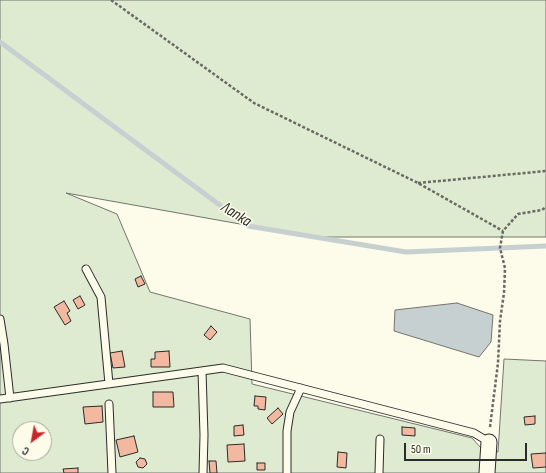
<!DOCTYPE html>
<html>
<head>
<meta charset="utf-8">
<style>
  body { margin:0 }
  #map { position:relative; width:546px; height:473px; overflow:hidden; background:#fdfbea; font-family:"Sofia Sans Condensed",sans-serif }
  canvas { display:block }
  .north { position:absolute; left:12px; top:421px; width:40px; height:40px; box-sizing:border-box; background:#fdfbea; border:1px solid #a9a89e; border-radius:50%; rotate:212deg; font-size:11px; font-weight:700; line-height:16px; text-align:center; color:#2b2b2b }
  .north::after { content:''; display:block; margin:auto; width:14px; height:18px; background:#c62828; clip-path:polygon(50% 0,100% 100%,50% 72%,0 100%) }
  .scale { position:absolute; left:404px; top:443px; width:123px; height:18px; box-sizing:border-box; border:2px solid #2b2b2b; border-top:0; padding-left:5px; font-size:12px; line-height:14px; white-space:nowrap; color:#2b2b2b; -webkit-text-stroke:3px #fdfbea; paint-order:stroke }
</style>
</head>
<body>
<div id="map">
<canvas width="546" height="473"></canvas>
<div class="north">С</div>
<div class="scale">50 m</div>
</div>
<script>
const ctx = document.querySelector('canvas').getContext('2d');
ctx.lineJoin = 'round';
function fill(path, color) { ctx.fillStyle = color; ctx.fill(path, 'evenodd'); }
const shape = rows => new Path2D(rows.map(r => 'M' + r).join(''));
function strokePath(path, color, width, dash) { ctx.strokeStyle = color; ctx.lineWidth = width; ctx.lineCap = dash ? 'butt' : 'round'; ctx.setLineDash(dash || []); ctx.stroke(path); }
function write(font, color, halo, rows, align = 'center') {
  ctx.font = font + ' "Sofia Sans Condensed",sans-serif'; ctx.lineWidth = 3; ctx.setLineDash([]); ctx.textBaseline = 'middle'; ctx.strokeStyle = halo; ctx.fillStyle = color; for (const [text, x, y, turn = 0] of rows) {
    ctx.save(); ctx.translate(x, y); ctx.rotate((+turn || 0) * Math.PI / 180); ctx.textAlign = isNaN(turn) ? turn : align; if (halo) ctx.strokeText(text, 0, 0); ctx.fillText(text, 0, 0); ctx.restore();
  }
}
const green = shape([
  [0,0,546,0,546,237,313,237,66,193,117,214,150,292,250,319,252,384,472,438,481,448,498,452,504,359,546,361,546,473,0,473,0,0],
  [20,429,44,429,44,453,20,453,20,429]
]);
fill(green, '#deebd1');
strokePath(green, '#74746e', 1);
const water = shape([
  [457,303,493,315,491,342,479,357,394,331,395,310,457,303]
]);
fill(water, '#c7d0d0');
strokePath(water, '#74746e', 1);
strokePath(shape([
  [0,42,248,226,406,252,546,246]
]), '#c7d0d0', 5);
const building = shape([
  [141,276,145,284,138,287,135,279,141,276],
  [80,296,85,305,78,309,73,300,80,296],
  [64,301,70,311,67,313,71,321,65,325,54,307,64,301],
  [211,326,217,332,210,340,204,335,211,326],
  [122,351,125,367,113,368,110,353,122,351],
  [169,351,170,367,151,367,151,359,155,359,155,352,169,351],
  [153,392,173,392,174,407,153,407,153,392],
  [255,396,266,397,265,410,258,409,258,406,254,406,255,396],
  [102,406,103,422,85,424,83,407,102,406],
  [278,408,283,414,272,424,267,418,278,408],
  [535,416,535,424,525,425,524,417,535,416],
  [243,425,244,435,234,436,234,426,243,425],
  [402,427,415,428,415,436,402,435,402,427],
  [134,436,138,452,120,457,116,440,134,436],
  [244,444,245,461,228,462,227,445,244,444],
  [338,452,347,453,346,468,337,467,338,452],
  [546,453,546,467,533,468,531,454,546,453],
  [140,458,145,459,147,464,143,468,138,467,136,462,140,458],
  [209,461,216,461,217,473,210,473,209,461],
  [257,463,265,463,265,470,257,470,257,463],
  [78,468,78,473,64,473,63,469,78,468]
]);
fill(building, '#f2b8a0');
strokePath(building, '#2b2b2b', 1);
const lane = shape([
  [86,269,101,297,109,384],
  [0,319,4,344,10,398],
  [202,371,204,435,203,473],
  [0,399,223,368,474,433,489,442],
  [109,404,112,473],
  [287,473,287,431,290,412,301,388],
  [379,473,380,439]
]);
const street = shape([
  [487,473,489,442]
]);
strokePath(lane, '#2b2b2b', 9);
strokePath(street, '#2b2b2b', 17);
strokePath(shape([
  [111,0,254,103,418,183,503,231],
  [418,183,546,171],
  [490,427,498,363,500,321,504,293,505,268,500,248,503,231,518,214,542,210,546,207]
]), '#6a6964', 2.5, [3, 2]);
strokePath(lane, '#fdfbea', 7);
strokePath(street, '#fdfbea', 15);
write('italic 16px', '#2b2b2b', '#fdfbea', [
  ["Лапка",236,215,32]
]);
</script>
</body>
</html>
